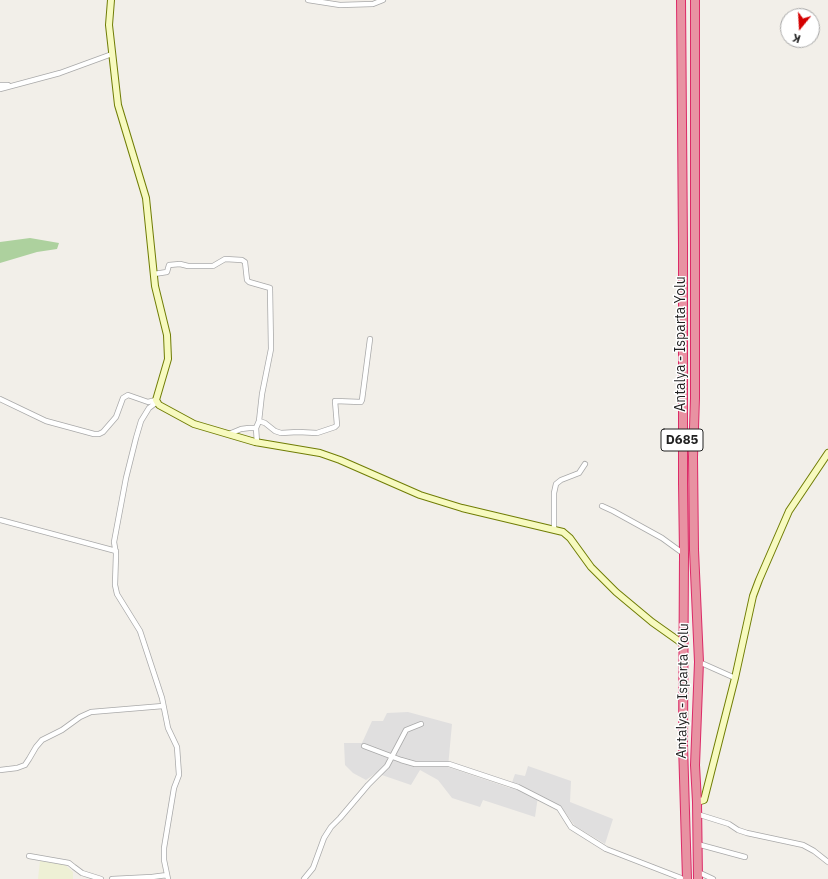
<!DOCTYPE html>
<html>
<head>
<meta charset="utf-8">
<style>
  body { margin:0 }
  #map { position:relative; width:828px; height:879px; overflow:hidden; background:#f2efe9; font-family:"IBM Plex Sans",sans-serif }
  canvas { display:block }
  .north { position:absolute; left:780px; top:8px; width:40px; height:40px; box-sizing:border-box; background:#fff; border:1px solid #a7a7a7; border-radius:50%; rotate:198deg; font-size:11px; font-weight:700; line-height:16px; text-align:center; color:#222 }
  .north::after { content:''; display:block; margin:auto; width:14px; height:18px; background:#d40000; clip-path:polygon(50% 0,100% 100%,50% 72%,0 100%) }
</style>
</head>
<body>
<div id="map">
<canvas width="828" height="879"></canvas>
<div class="north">K</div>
</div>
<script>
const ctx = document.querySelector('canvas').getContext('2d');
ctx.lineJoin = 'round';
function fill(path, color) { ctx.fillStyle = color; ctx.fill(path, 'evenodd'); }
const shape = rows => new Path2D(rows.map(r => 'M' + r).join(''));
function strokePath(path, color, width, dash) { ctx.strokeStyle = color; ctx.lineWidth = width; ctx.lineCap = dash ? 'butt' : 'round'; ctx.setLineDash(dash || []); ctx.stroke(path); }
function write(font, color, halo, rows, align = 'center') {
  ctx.font = font + ' "IBM Plex Sans",sans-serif'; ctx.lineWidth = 3; ctx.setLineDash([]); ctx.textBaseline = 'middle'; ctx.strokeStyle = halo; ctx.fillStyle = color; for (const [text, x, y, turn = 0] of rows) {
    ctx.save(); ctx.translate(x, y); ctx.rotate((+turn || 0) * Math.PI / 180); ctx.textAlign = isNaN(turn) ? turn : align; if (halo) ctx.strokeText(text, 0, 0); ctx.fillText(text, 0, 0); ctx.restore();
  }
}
fill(shape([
  [408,712,452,724,448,767,510,788,515,774,525,776,528,766,571,781,570,802,613,819,605,844,575,826,562,808,538,796,535,817,483,800,480,807,452,798,438,780,420,770,411,785,376,773,366,780,353,773,345,765,344,743,362,743,372,721,383,721,387,713]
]), '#e0dfdf');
fill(shape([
  [40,861,64,864,73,872,73,879,38,879]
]), '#eef0d5');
fill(shape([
  [30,238,59,243,57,249,37,252,0,263,0,242]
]), '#add19e');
const street = shape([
  [308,0,340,5,373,4,383,0],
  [0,85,8,85],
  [0,89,60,73,112,54],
  [154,274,167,272,169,265,180,264,188,266,213,266,225,259,242,260,245,262,247,280,249,282,270,288,271,349,262,394,259,421,256,428,257,443],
  [0,399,46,421,94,434,99,434,103,432,116,417,123,398,128,395,148,402,156,400],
  [157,402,149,408,141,421,136,438,126,478,114,542,116,554,115,585,117,594,140,631,162,698,168,728,177,747,179,775,174,788,164,848,164,860,168,879],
  [259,421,265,423,275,431,281,433,298,432,317,433,335,427,337,425,335,401,361,402,362,400,370,339],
  [229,434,241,429,249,428,256,428],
  [602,506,613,511,662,538,684,554],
  [0,520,116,551],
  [554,530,554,493,556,484,561,480,579,473,585,464],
  [699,662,735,678],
  [364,746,401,760,415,764,449,764,518,787,559,808,571,827,606,849,681,878],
  [0,770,17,768,25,765,29,759,36,747,42,740,62,730,80,717,91,712,163,706],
  [697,814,729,824,738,830,747,833,803,845,814,851,828,862],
  [697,844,745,857],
  [29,856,69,863,74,867,82,873,101,879],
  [698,872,713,879],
  [112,879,152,877,167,875],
  [304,879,313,868,324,838,331,827,340,818,368,785,387,766,406,730,421,724]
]);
const secondary = shape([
  [111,0,109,25,118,105,146,198,155,286,167,335,168,359,156,400,159,405,194,424,255,442,320,453,340,460,420,495,462,508,563,532,570,538,591,567,616,592,652,622,683,644],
  [697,802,704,800,735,678,753,596,759,580,789,511,828,453]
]);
const highway = shape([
  [681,0,683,245,683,483,684,554,683,744,687,879],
  [695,0,695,398,693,457,694,550,699,662,695,765,697,802,698,879]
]);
strokePath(street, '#a9a9a9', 6);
strokePath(secondary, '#707d05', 8);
strokePath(highway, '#dc2a67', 10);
strokePath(street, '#fff', 4.5);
strokePath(secondary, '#f7fabf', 6);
strokePath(highway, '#e892a2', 8);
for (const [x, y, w] of [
  [682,440,42]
]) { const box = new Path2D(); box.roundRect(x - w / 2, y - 11, w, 22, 3); ctx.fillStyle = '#fff'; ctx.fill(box); strokePath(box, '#222', 1); }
write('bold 13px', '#222', null, [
  ["D685",682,440]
]);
write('14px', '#222', '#fff', [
  ["Antalya - Isparta Yolu",681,344,-90],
  ["Antalya - Isparta Yolu",683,691,-89]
]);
</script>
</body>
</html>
